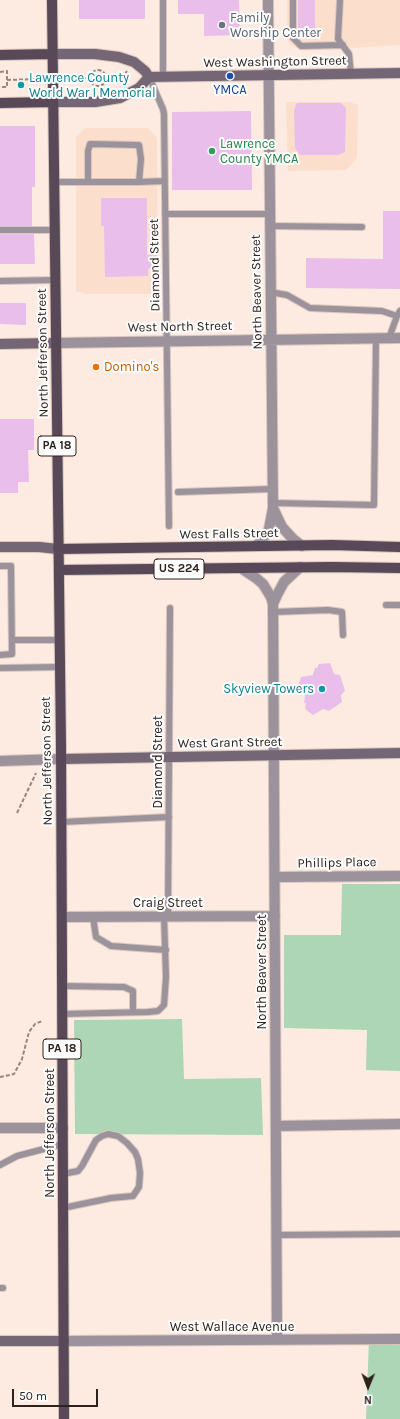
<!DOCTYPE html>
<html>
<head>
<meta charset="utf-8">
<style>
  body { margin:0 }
  #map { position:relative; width:400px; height:1419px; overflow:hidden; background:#fdebe1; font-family:Karla,sans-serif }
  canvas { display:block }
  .north { position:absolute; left:348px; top:1367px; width:40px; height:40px; -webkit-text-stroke:3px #fcfcfc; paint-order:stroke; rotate:181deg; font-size:11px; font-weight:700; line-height:16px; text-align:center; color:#2d221c }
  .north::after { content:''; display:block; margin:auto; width:14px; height:18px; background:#2d221c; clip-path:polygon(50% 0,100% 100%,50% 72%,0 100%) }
  .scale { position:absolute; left:12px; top:1389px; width:86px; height:18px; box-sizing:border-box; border:2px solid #2d221c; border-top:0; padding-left:5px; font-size:12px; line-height:14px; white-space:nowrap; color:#2d221c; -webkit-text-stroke:3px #fcfcfc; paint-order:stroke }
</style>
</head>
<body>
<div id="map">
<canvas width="400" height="1419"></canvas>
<div class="north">N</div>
<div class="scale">50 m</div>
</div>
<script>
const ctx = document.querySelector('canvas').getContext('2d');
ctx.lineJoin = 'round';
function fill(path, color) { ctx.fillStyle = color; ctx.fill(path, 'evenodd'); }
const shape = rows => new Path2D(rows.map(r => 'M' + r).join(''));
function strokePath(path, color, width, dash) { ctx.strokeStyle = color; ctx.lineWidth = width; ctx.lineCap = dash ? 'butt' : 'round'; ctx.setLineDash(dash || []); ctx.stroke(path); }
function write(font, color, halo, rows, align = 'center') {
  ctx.font = font + ' Karla,sans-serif'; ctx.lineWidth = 4; ctx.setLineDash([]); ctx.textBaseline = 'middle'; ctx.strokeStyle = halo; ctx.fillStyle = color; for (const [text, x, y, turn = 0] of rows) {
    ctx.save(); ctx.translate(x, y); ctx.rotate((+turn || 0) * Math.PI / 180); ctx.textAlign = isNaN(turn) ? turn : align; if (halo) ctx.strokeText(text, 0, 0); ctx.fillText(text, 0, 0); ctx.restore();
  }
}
fill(shape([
  [287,0,400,0,400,45,304,51,290,45,287,39],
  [286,102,350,102,358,105,357,158,346,170,288,171],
  [85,128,148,128,157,138,158,294,85,294,76,291,76,137]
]), '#fcdecd');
fill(shape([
  [342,884,400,884,400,1071,366,1070,367,1030,284,1028,284,935,341,935],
  [182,1019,184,1079,261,1078,263,1135,75,1134,74,1020],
  [400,1338,400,1419,366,1419,369,1339]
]), '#add6b6');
fill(shape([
  [79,0,145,0,145,19,79,19],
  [178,0,239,0,240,35,204,36,204,14,178,14],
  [298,0,315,0,315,31,298,30],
  [297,103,341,103,346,108,345,152,338,155,300,155,295,148,294,110],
  [251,111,252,190,172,190,172,112],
  [0,126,35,126,35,187,32,187,32,226,0,226],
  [101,198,147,198,147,255,157,255,157,268,148,269,148,276,105,277,104,226,101,226],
  [383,211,400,211,400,289,306,288,306,258,383,259],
  [0,234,34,234,35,264,0,264],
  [0,303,26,303,26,325,0,324],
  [0,419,34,419,34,450,28,450,29,482,18,482,18,493,0,493],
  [330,663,334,674,340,675,345,691,341,695,342,702,329,711,323,709,313,715,305,709,306,703,304,703,305,696,298,687,301,677,313,675,315,668,317,668,319,664]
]), '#e9beea');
const lane = shape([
  [163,0,163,77],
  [293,0,293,38,301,46,343,45],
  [340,0,338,39,349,54,351,74],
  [149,77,163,109,164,114,169,526],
  [54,182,139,182,141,159,139,145,90,144,88,151,88,181],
  [139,182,164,181],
  [165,214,269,214],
  [269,226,362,227],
  [0,230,55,230],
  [0,281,55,280],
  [270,292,287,295,310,308,382,311,397,316],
  [389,338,397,316,400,311],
  [178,492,272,489],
  [273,503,374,505,376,338],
  [0,566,11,566,12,654,0,655],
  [386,605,400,605],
  [273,612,328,610,342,612,343,635],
  [12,640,59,640],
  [0,668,60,667],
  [61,822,169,817],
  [168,916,170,608],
  [93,917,96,937,111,946,166,950],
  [62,986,124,987,133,991,133,1012],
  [62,1014,148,1012,158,1011,164,1005,166,977,164,916],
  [0,1165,17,1156,63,1144],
  [63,1174,78,1171,82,1166,96,1140,102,1136,108,1134,118,1136,127,1143,135,1152,138,1159,140,1173,139,1187,133,1196,111,1198,63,1208],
  [277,1235,400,1234],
  [0,1288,3,1288]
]);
const street = shape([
  [56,343,400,338],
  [273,508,282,527,293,539,302,546],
  [256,546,266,535,269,529,273,508,268,0],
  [241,568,256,578,263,584,271,597,273,604],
  [0,761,61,759],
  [275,877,400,876],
  [62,917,275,916],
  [276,1126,400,1124],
  [0,1128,63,1128],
  [277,1339,273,604,277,595,284,582,300,567],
  [64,1341,400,1339]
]);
const secondary = shape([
  [52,54,95,54,119,57,134,62,145,71,149,77],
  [149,77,400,73],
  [53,102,95,102,120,98,139,88,149,77],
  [0,344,56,343],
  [0,547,39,547,58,549],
  [61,759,400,753],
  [0,1341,64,1341]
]);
const primary = shape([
  [52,0,61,746,64,1419],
  [0,55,52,54],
  [0,103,53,102],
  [58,549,332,545,400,547],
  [59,570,332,567,400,568]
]);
strokePath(lane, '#d8c7be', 8);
strokePath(street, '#d8c7be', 12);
strokePath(secondary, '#d8c7be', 12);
strokePath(primary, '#d8c7be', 12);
strokePath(shape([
  '90 78a8 8 0 1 1 16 0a8 8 0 1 1-16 0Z',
  [0,72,7,71,7,87,0,87],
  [106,78,122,78],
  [122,78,127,71],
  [71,79,90,78],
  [7,80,37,79],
  [17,813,36,773],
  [0,1077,14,1074,22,1059,29,1032,35,1024,42,1021]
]), '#96877f', 2, [4, 2]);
strokePath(lane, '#9c929c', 6);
strokePath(street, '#9c929c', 10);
strokePath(secondary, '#746674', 10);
strokePath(primary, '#584858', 10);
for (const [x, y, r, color] of [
  [222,25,4,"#6b7280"],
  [230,76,4,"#1a4fb4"],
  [21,85,4,"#0f9aa8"],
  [212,151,4,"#2e9e5b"],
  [96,367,4,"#e8710a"],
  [322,689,4,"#0f9aa8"]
]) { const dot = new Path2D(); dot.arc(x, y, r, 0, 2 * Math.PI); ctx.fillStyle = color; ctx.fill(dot); strokePath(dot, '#fcfcfc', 1.5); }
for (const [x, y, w] of [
  [57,446,38],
  [179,569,50],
  [62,1049,38]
]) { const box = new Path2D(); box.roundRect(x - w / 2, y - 10, w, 20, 3); ctx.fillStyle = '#fcfcfc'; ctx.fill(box); strokePath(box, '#2d221c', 1); }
write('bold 12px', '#2d221c', null, [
  ["PA 18",57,446],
  ["US 224",179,569],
  ["PA 18",62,1049]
]);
write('13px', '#5b616d', '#fcfcfc', [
  ["Family",230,18],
  ["Worship Center",230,33]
], 'left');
write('13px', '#2d221c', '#fcfcfc', [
  ["West Washington Street",275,62,-1],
  ["Diamond Street",155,265,-91],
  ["North Beaver Street",257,292,-91],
  ["West North Street",180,327,-1],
  ["North Jefferson Street",43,353,-91],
  ["West Falls Street",229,534,-1],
  ["West Grant Street",230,743,-1],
  ["North Jefferson Street",47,761,-91],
  ["Diamond Street",158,762,-90],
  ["Phillips Place",337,863,-1],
  ["Craig Street",168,903],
  ["North Beaver Street",262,972,-90],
  ["North Jefferson Street",50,1133,-90],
  ["West Wallace Avenue",232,1327]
]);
write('13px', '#0d838f', '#fcfcfc', [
  ["Lawrence County",29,78],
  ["World War I Memorial",29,93],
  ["Skyview Towers",314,689,"right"]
], 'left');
write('13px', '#164399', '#fcfcfc', [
  ["YMCA",230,90]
]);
write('13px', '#27864d', '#fcfcfc', [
  ["Lawrence",220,144],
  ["County YMCA",220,159]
], 'left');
write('13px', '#c56008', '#fcfcfc', [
  ["Domino's",104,367]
], 'left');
</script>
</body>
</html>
